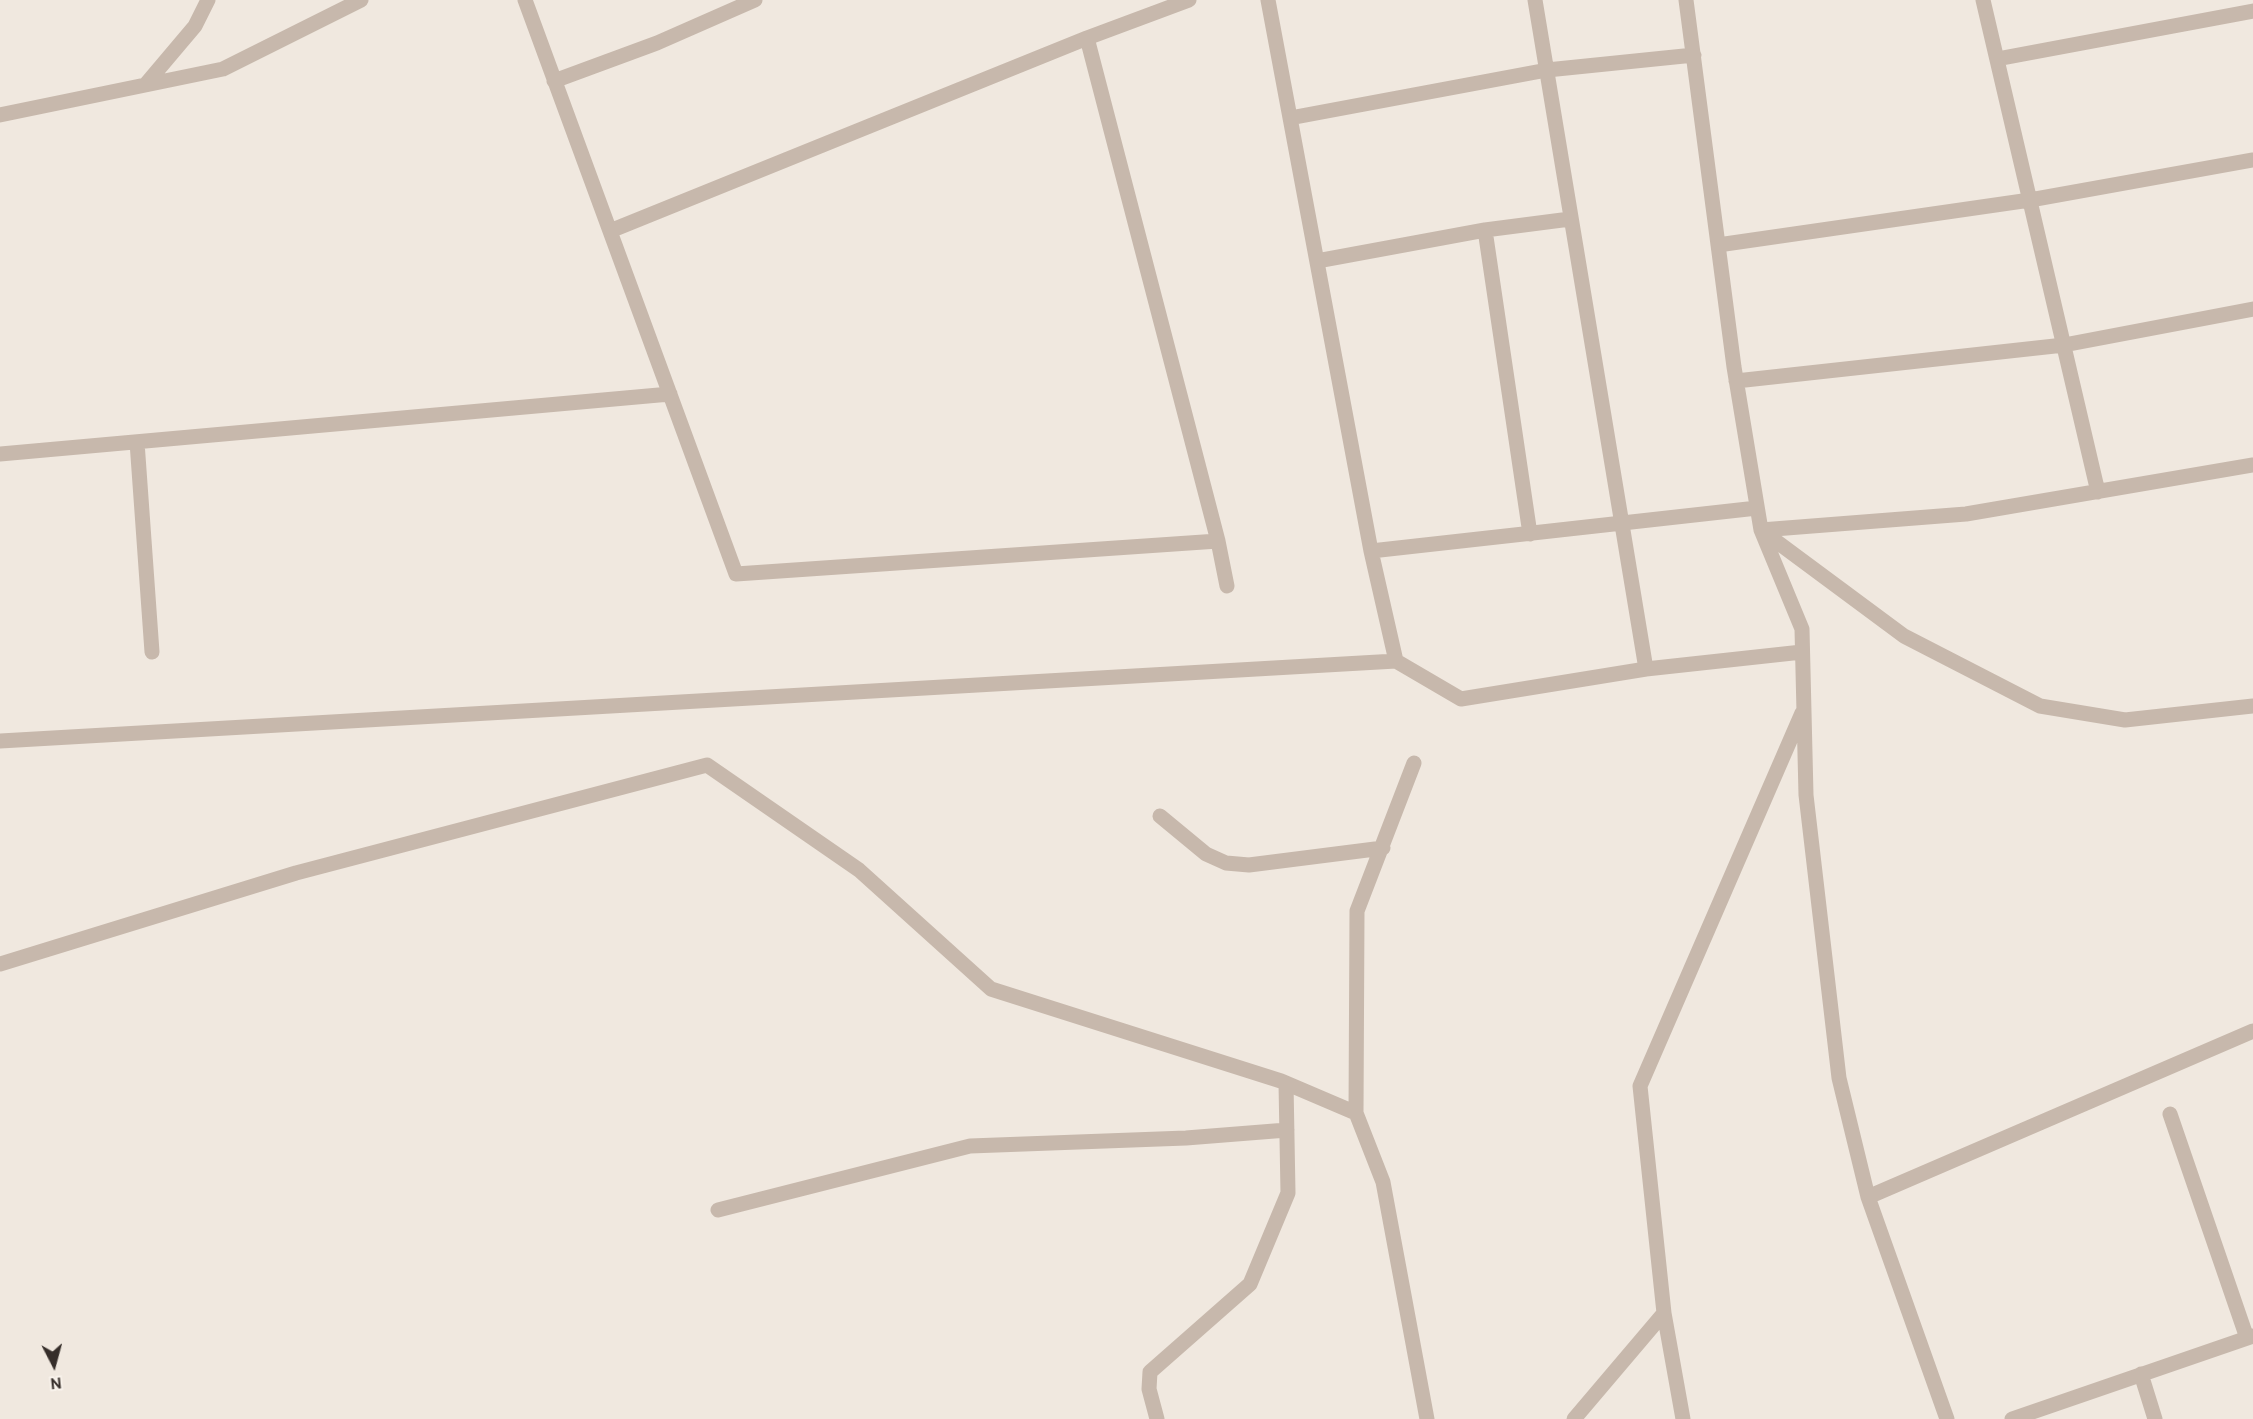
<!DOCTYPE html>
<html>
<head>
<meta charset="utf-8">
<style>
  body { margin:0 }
  #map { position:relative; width:2253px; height:1419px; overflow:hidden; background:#f0e8df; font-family:Cabin,sans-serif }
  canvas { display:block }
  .north { position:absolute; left:24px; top:1335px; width:60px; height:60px; -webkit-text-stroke:4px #f8f2eb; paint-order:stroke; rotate:174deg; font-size:16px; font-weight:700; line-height:24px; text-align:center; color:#362e2a }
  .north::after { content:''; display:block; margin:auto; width:21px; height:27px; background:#362e2a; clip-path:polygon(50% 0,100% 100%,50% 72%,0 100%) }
</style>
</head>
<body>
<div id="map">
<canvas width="2253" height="1419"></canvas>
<div class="north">N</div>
</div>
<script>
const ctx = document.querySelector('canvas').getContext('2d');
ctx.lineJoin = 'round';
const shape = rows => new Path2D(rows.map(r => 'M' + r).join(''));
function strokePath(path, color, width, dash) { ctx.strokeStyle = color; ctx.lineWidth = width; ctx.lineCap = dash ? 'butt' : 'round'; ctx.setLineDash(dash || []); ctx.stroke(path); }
strokePath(shape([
  [525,0,736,574,1218,541],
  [1268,0,1371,551,1757,508],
  [1535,0,1646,669],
  [1686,0,1734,367,1761,530,1802,629,1806,795,1839,1078,1868,1197,1947,1419],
  [1983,0,2098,492],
  [1087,38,1218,541,1227,586],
  [1997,59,2253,11],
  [554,81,657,43,755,0],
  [146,84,195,26,208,0],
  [0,115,223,69,361,0],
  [1290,118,1547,70,1694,55],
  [1485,230,1530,534],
  [610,231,1087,38,1189,0],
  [1718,245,2030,200,2253,160],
  [1317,261,1485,230,1570,219],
  [1736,381,2064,345,2253,309],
  [137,442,152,652],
  [0,454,670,394],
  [2253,465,1966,514,1761,530,1904,636,2040,706,2125,720,2253,706],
  [1371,551,1396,661,1461,699,1646,669,1802,652],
  [0,741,1396,661],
  [1160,816,1206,854,1226,863,1249,865,1383,848],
  [0,964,296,873,707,765,859,870,991,989,1281,1081,1356,1113,1383,1182,1427,1419],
  [1356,1113,1357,911,1414,763],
  [2170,1114,2247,1338],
  [1868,1197,2253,1031],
  [718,1210,970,1146,1186,1138,1287,1130],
  [1664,1313,1683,1419],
  [2141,1374,2155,1419],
  [1157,1419,1149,1389,1150,1372,1250,1284,1288,1193,1286,1083],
  [1574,1419,1664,1313,1640,1086,1802,713],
  [2012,1419,2253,1336]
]), '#c7b8ac', 15);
</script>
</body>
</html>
